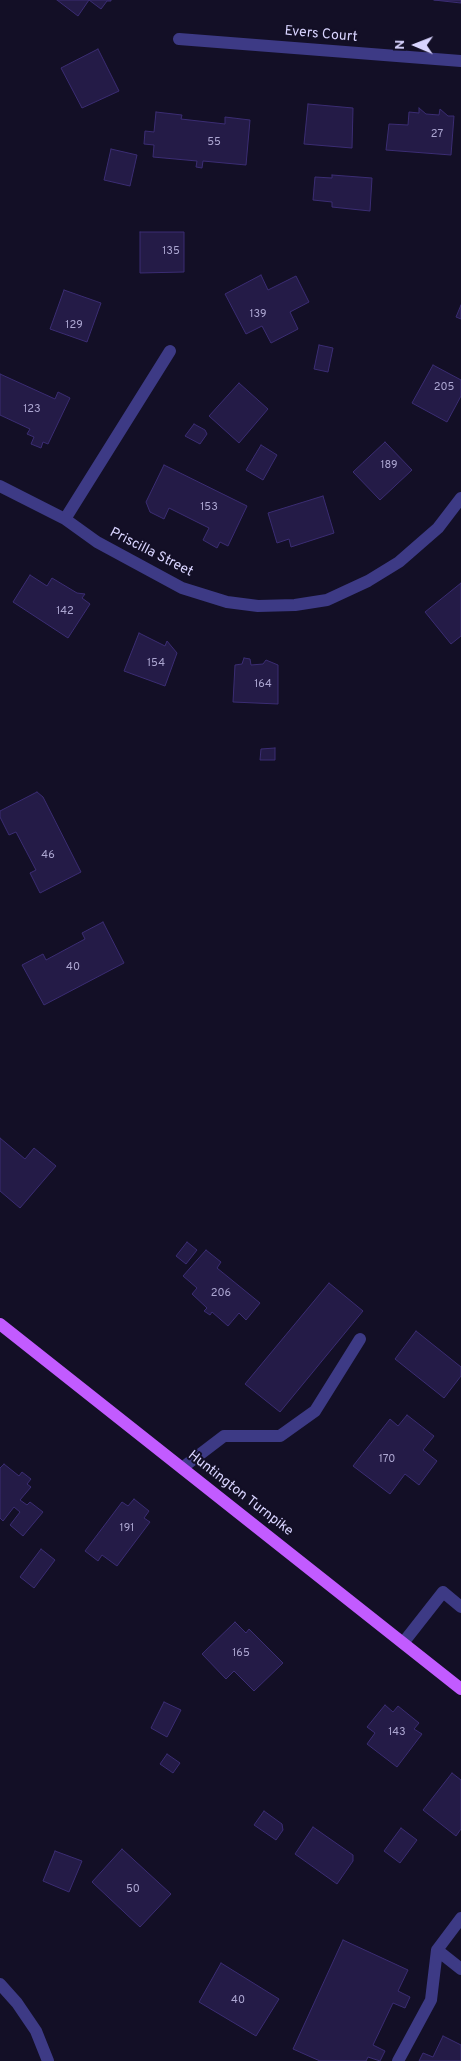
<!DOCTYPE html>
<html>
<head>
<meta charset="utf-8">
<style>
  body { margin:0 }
  #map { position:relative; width:461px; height:2061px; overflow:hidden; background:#130f26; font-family:Overpass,sans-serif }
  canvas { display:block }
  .north { position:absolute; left:391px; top:20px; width:50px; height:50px; -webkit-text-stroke:4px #130f26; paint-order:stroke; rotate:271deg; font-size:14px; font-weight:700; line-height:20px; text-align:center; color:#d9d4ff }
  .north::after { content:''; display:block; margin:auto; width:18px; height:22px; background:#d9d4ff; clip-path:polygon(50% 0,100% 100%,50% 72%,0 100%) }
</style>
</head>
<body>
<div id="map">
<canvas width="461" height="2061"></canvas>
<div class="north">N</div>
</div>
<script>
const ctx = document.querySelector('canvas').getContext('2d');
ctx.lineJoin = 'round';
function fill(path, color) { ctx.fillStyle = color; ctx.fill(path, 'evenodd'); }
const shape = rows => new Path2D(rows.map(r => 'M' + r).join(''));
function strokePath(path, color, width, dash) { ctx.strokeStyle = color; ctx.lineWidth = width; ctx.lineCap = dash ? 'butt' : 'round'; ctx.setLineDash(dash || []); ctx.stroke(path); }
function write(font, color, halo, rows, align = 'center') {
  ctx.font = font + ' Overpass,sans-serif'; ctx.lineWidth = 4; ctx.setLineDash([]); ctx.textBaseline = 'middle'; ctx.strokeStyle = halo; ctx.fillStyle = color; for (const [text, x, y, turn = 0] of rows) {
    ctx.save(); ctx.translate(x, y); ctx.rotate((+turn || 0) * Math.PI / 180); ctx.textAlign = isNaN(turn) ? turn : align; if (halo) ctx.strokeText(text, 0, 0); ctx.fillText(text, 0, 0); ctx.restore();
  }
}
const building = shape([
  [57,0,111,0,111,1,107,1,101,9,89,0,78,16,57,0],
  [434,0,461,0,461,3,434,0],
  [98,49,119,91,82,108,61,68,98,49],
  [308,104,353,108,352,148,304,144,308,104],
  [419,108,426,114,439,115,440,109,448,116,454,116,451,155,386,150,389,124,408,125,409,112,419,113,419,108],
  [156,112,182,115,181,119,225,124,225,117,250,120,246,165,203,161,202,168,196,167,197,161,153,157,154,145,144,144,145,131,154,132,156,112],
  [111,149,137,155,130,186,104,180,111,149],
  [332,175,372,178,370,211,332,207,332,202,313,200,315,177,332,178,332,175],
  [140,232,184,232,184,272,140,273,140,232],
  [261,275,268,290,296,276,309,302,290,312,298,329,271,343,262,326,246,334,225,294,261,275],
  [64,290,101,303,87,342,50,329,64,290],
  [461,305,461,319,456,317,461,305],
  [319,345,333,348,328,372,314,369,319,345],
  [433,365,461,380,461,396,447,422,412,403,433,365],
  [0,374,55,399,58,392,70,398,48,444,43,442,41,448,31,444,34,437,27,434,30,429,0,415,0,374],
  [239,383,268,409,239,443,209,416,239,383],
  [194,424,205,430,207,434,200,444,185,436,194,424],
  [385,442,412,470,380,500,353,472,385,442],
  [261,445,277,455,263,480,246,470,261,445],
  [164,465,247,506,228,546,220,542,217,548,203,540,209,528,169,508,164,519,150,512,146,502,164,465],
  [323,496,334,533,291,547,289,539,277,543,268,513,323,496],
  [30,575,47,586,52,578,77,593,85,594,82,598,90,604,68,638,13,602,30,575],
  [461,583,461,636,451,644,425,612,461,583],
  [139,633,165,646,167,641,177,653,165,686,124,671,139,633],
  [244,658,250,659,251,665,263,664,266,660,278,665,278,704,233,702,235,665,242,664,244,658],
  [275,748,275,760,260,760,261,749,275,748],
  [37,792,43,797,81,872,40,893,30,873,36,870,16,832,9,835,0,817,0,811,37,792],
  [103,922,124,963,44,1005,22,965,43,954,46,960,85,939,82,933,103,922],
  [0,1138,25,1159,34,1148,56,1166,20,1208,0,1191,0,1138],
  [187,1242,197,1250,186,1264,176,1256,187,1242],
  [206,1250,221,1262,217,1268,260,1303,246,1320,239,1313,228,1326,212,1312,210,1315,204,1311,207,1308,192,1294,197,1288,183,1276,206,1250],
  [329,1283,363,1311,280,1412,245,1384,329,1283],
  [416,1331,461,1367,461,1376,444,1398,395,1359,416,1331],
  [407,1415,434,1436,423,1450,437,1461,419,1485,405,1474,390,1494,353,1466,390,1419,398,1426,407,1415],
  [4,1464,19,1476,22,1472,31,1479,27,1484,31,1487,20,1500,27,1505,30,1502,43,1512,23,1536,10,1525,20,1512,14,1507,3,1521,0,1518,0,1468,4,1464],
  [134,1499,149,1511,144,1518,150,1522,117,1566,102,1555,98,1561,85,1551,122,1502,128,1506,134,1499],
  [41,1549,55,1560,34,1588,20,1577,41,1549],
  [235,1622,246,1633,249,1629,283,1663,254,1691,234,1671,226,1679,202,1654,235,1622],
  [164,1702,181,1710,167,1737,151,1728,164,1702],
  [385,1705,393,1712,398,1706,419,1723,414,1729,422,1734,397,1767,367,1744,375,1733,367,1727,385,1705],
  [167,1754,180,1763,173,1773,160,1764,167,1754],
  [452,1773,461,1780,461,1829,456,1836,423,1810,452,1773],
  [264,1811,282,1824,283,1830,276,1840,254,1825,264,1811],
  [313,1827,353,1855,353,1861,337,1884,295,1854,313,1827],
  [401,1828,417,1840,400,1863,384,1851,401,1828],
  [122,1849,171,1894,140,1927,92,1882,122,1849],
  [55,1851,82,1861,69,1892,43,1881,55,1851],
  [343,1940,408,1970,398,1991,410,1997,405,2008,393,2003,373,2045,385,2051,380,2061,368,2057,366,2061,320,2061,293,2049,343,1940],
  [221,1963,279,1999,256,2036,199,2002,221,1963],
  [443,2036,461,2045,461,2061,419,2061,423,2053,433,2057,443,2036]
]);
fill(building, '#241b47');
strokePath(building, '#3b2d73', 1);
strokePath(shape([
  [179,39,461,61],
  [0,486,65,519,97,542,182,588,227,602,258,606,295,605,327,600,368,581,399,562,438,528,461,498],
  [65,519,170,351],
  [182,1468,224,1436,280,1436,315,1411,360,1339],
  [403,1643,443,1592,461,1607],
  [461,1918,437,1950,461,1969],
  [0,1984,17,2003,36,2031,48,2061],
  [398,2061,431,2000,437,1950]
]), '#3d3a85', 12);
strokePath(shape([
  [0,1324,461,1689]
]), '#c25bff', 12);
write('11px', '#aca6d1', null, [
  ["27",437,135],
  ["55",214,143],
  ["135",171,252],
  ["139",258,315],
  ["129",74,326],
  ["205",444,388],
  ["123",32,410],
  ["189",389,466],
  ["153",209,508],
  ["142",65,612],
  ["154",156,664],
  ["164",263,685],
  ["46",48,856],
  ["40",73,968],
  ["206",221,1294],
  ["170",387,1460],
  ["191",127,1529],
  ["165",241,1654],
  ["143",397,1733],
  ["50",133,1890],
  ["40",238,2001]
]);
write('14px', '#d9d4ff', '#130f26', [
  ["Evers Court",321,35,5],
  ["Priscilla Street",151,553,27],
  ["Huntington Turnpike",240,1494,38]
]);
</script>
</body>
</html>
